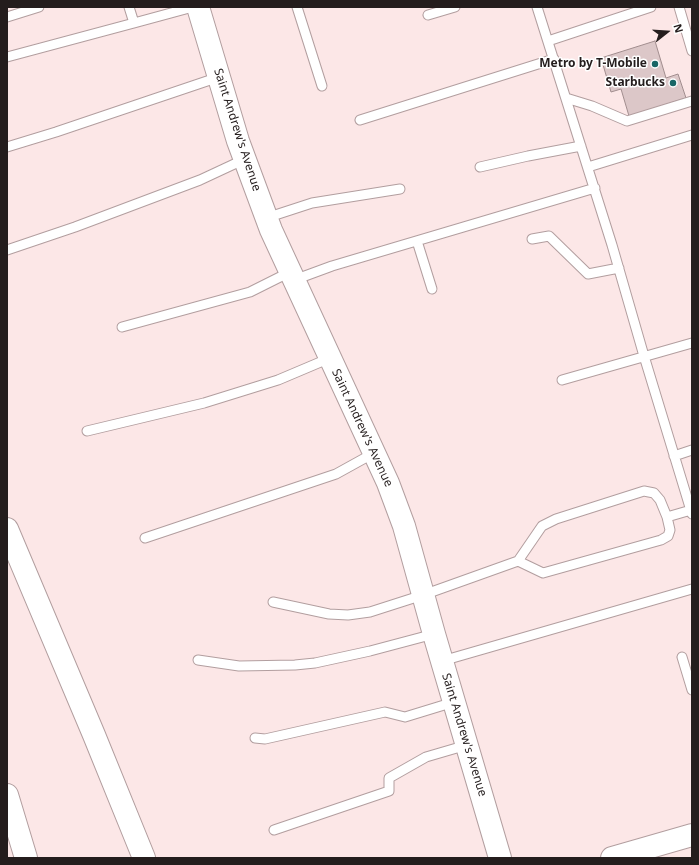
<!DOCTYPE html>
<html>
<head>
<meta charset="utf-8">
<style>
  body { margin:0 }
  #map { position:relative; width:699px; height:865px; overflow:hidden; background:#fce7e7; font-family:"Noto Sans",sans-serif }
  canvas { display:block }
  .frame { position:absolute; inset:0; border:8px solid #241d1d; pointer-events:none }
  .north { position:absolute; left:647px; top:12px; width:40px; height:40px; -webkit-text-stroke:3px #fff; paint-order:stroke; rotate:73deg; font-size:11px; font-weight:700; line-height:16px; text-align:center; color:#241d1d }
  .north::after { content:''; display:block; margin:auto; width:14px; height:18px; background:#241d1d; clip-path:polygon(50% 0,100% 100%,50% 72%,0 100%) }
</style>
</head>
<body>
<div id="map">
<canvas width="699" height="865"></canvas>
<div class="frame"></div>
<div class="north">N</div>
</div>
<script>
const ctx = document.querySelector('canvas').getContext('2d');
ctx.lineJoin = 'round';
function fill(path, color) { ctx.fillStyle = color; ctx.fill(path, 'evenodd'); }
const shape = rows => new Path2D(rows.map(r => 'M' + r).join(''));
function strokePath(path, color, width, dash) { ctx.strokeStyle = color; ctx.lineWidth = width; ctx.lineCap = dash ? 'butt' : 'round'; ctx.setLineDash(dash || []); ctx.stroke(path); }
function write(font, color, halo, rows, align = 'center') {
  ctx.font = font + ' "Noto Sans",sans-serif'; ctx.lineWidth = 3; ctx.setLineDash([]); ctx.textBaseline = 'middle'; ctx.strokeStyle = halo; ctx.fillStyle = color; for (const [text, x, y, turn = 0] of rows) {
    ctx.save(); ctx.translate(x, y); ctx.rotate((+turn || 0) * Math.PI / 180); ctx.textAlign = isNaN(turn) ? turn : align; if (halo) ctx.strokeText(text, 0, 0); ctx.fillText(text, 0, 0); ctx.restore();
  }
}
const building = shape([
  [655,41,666,78,678,74,686,98,629,116,621,89,611,92,601,58,655,41]
]);
fill(building, '#dcc7c8');
strokePath(building, '#a18d8e', 1);
const service = shape([
  [129,7,134,23,193,7],
  [297,7,322,86],
  [537,7,612,245,644,356,692,514],
  [679,7,692,51],
  [428,15,455,7],
  [7,17,39,7],
  [548,41,651,7],
  [7,57,134,23],
  [566,98,592,106,627,121,692,101],
  [360,120,554,59],
  [7,147,56,132,219,77],
  [480,167,528,156,581,146],
  [588,167,692,135],
  [266,218,312,203,400,189],
  [532,239,549,236,588,274,619,268],
  [417,241,432,289],
  [7,250,75,227,200,180,245,159],
  [294,280,332,266,595,188],
  [122,327,250,292,290,272],
  [562,380,692,343],
  [87,431,204,403,278,380,330,358],
  [674,456,692,450],
  [145,538,336,474,374,453],
  [518,561,542,526,556,519,644,491,654,493,660,500,667,517],
  [273,602,329,614,348,615,370,612,423,595,518,561,543,573,661,540,668,536,670,530,667,517,691,510],
  [682,657,692,690],
  [198,660,239,666,295,665,315,663,370,651,434,634],
  [442,661,692,589],
  [255,738,265,739,385,712,405,717,454,702],
  [274,830,389,791,389,778,426,757,467,745]
]);
const tertiary = shape([
  [198,7,238,141,271,230,388,483,404,526,434,634,500,858]
]);
const secondary = shape([
  [612,858,692,835]
]);
const motorway = shape([
  [7,529,94,735,144,858],
  [7,795,26,858]
]);
strokePath(service, '#b29e9f', 11);
strokePath(tertiary, '#b29e9f', 24);
strokePath(secondary, '#b29e9f', 24);
strokePath(motorway, '#b29e9f', 24);
strokePath(service, '#fff', 9);
strokePath(tertiary, '#fff', 22);
strokePath(secondary, '#fff', 22);
strokePath(motorway, '#fff', 22);
for (const [x, y, r, color] of [
  [655,64,4,"#186666"],
  [673,83,4,"#186666"]
]) { const dot = new Path2D(); dot.arc(x, y, r, 0, 2 * Math.PI); ctx.fillStyle = color; ctx.fill(dot); strokePath(dot, '#fff', 1.5); }
write('bold 12px', '#241d1d', '#fff', [
  ["Metro by T-Mobile",647,64],
  ["Starbucks",665,83]
], 'right');
write('12px', '#241d1d', '#fff', [
  ["Saint Andrew's Avenue",237,130,72],
  ["Saint Andrew's Avenue",362,428,65],
  ["Saint Andrew's Avenue",464,735,73]
]);
</script>
</body>
</html>
